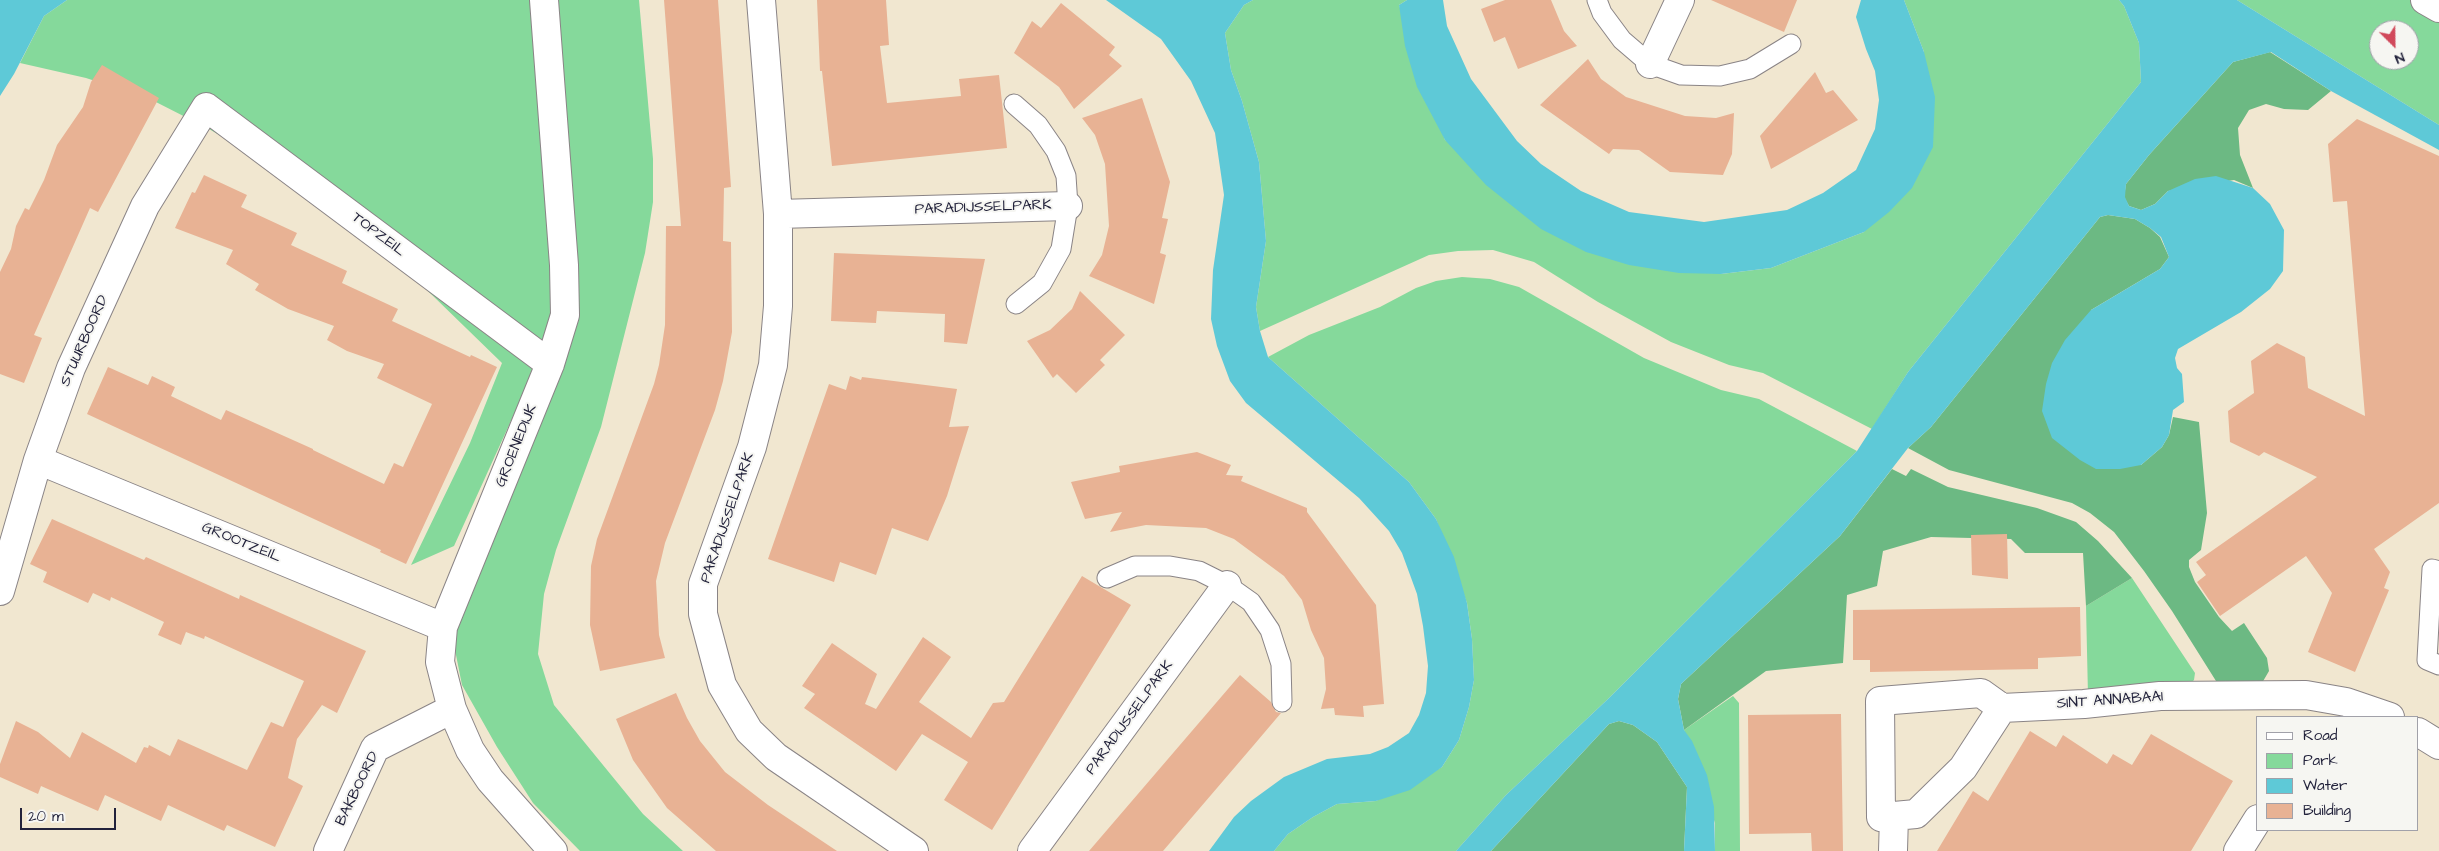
<!DOCTYPE html>
<html>
<head>
<meta charset="utf-8">
<style>
  body { margin:0 }
  #map { position:relative; width:2439px; height:851px; overflow:hidden; background:#f1e7d0; font-family:"Architects Daughter",sans-serif }
  canvas { display:block }
  .legend { position:absolute; left:2256px; top:716px; width:162px; height:115px; box-sizing:border-box; background:#f6f6f2; border:1px solid #a1a1a9; margin:0; padding:6px 9px; list-style:none; font-size:15px; color:#22223b }
  .legend li { display:flex; align-items:center; gap:10px; height:25px }
  .legend b { width:25px; border:1px solid #a1a1a9 }
  .north { position:absolute; left:2369px; top:20px; width:50px; height:50px; box-sizing:border-box; background:#f6f6f2; border:1px solid #a1a1a9; border-radius:50%; rotate:157deg; font-size:14px; font-weight:700; line-height:20px; text-align:center; color:#22223b }
  .north::after { content:''; display:block; margin:auto; width:18px; height:22px; background:#d1495b; clip-path:polygon(50% 0,100% 100%,50% 72%,0 100%) }
  .scale { position:absolute; left:20px; top:808px; width:96px; height:22px; box-sizing:border-box; border:2px solid #22223b; border-top:0; padding-left:6px; font-size:15px; line-height:18px; white-space:nowrap; color:#22223b; -webkit-text-stroke:4px #f6f6f2; paint-order:stroke }
</style>
</head>
<body>
<div id="map">
<canvas width="2439" height="851"></canvas>
<ul class="legend">
<li><b style="height:6px;background:#fff"></b>Road</li>
<li><b style="height:14px;background:#85d99b"></b>Park</li>
<li><b style="height:14px;background:#5ec9d7"></b>Water</li>
<li><b style="height:14px;background:#e8b294"></b>Building</li>
</ul>
<div class="north">N</div>
<div class="scale">20 m</div>
</div>
<script>
const ctx = document.querySelector('canvas').getContext('2d');
ctx.lineJoin = 'round';
function fill(path, color) { ctx.fillStyle = color; ctx.fill(path, 'evenodd'); }
const shape = rows => new Path2D(rows.map(r => 'M' + r).join(''));
function strokePath(path, color, width, dash) { ctx.strokeStyle = color; ctx.lineWidth = width; ctx.lineCap = dash ? 'butt' : 'round'; ctx.setLineDash(dash || []); ctx.stroke(path); }
function write(font, color, halo, rows, align = 'center') {
  ctx.font = font + ' "Architects Daughter",sans-serif'; ctx.lineWidth = 4; ctx.setLineDash([]); ctx.textBaseline = 'middle'; ctx.strokeStyle = halo; ctx.fillStyle = color; for (const [text, x, y, turn = 0] of rows) {
    ctx.save(); ctx.translate(x, y); ctx.rotate((+turn || 0) * Math.PI / 180); ctx.textAlign = isNaN(turn) ? turn : align; if (halo) ctx.strokeText(text, 0, 0); ctx.fillText(text, 0, 0); ctx.restore();
  }
}
fill(shape([
  [67,0,532,0,550,272,550,323,520,401,454,546,411,565,470,443,502,363,396,260,264,161,209,129,150,99,86,78,20,63,44,16],
  [554,0,639,0,653,159,653,202,645,253,601,427,556,550,544,594,538,654,554,705,643,814,683,851,580,851,533,803,497,747,462,685,451,630,561,372,579,319],
  [1253,0,1407,0,1399,5,1445,140,1721,274,1771,268,1864,232,1924,52,1904,0,2119,0,2124,6,2139,43,2141,82,1908,372,1872,429,1763,373,1729,365,1671,342,1598,302,1534,262,1493,250,1458,251,1429,255,1260,331,1256,307,1266,241,1259,162,1242,101,1231,70,1225,33,1244,5],
  [2237,0,2419,0,2439,12,2439,125],
  [2379,30,2409,30,2409,60,2379,60],
  [1462,277,1490,279,1519,287,1644,358,1721,390,1759,399,1857,451,1609,698,1506,795,1456,851,1274,851,1288,834,1313,817,1337,804,1376,801,1442,767,1459,740,1469,707,1474,680,1472,639,1467,603,1436,519,1409,482,1268,357,1309,335,1380,307,1416,288,1436,281],
  [2132,578,2195,673,2194,680,2189,685,2117,686,2107,696,2088,696,2086,606],
  [1733,696,1739,703,1740,851,1715,851,1715,823,1684,730]
]), '#85d99b');
fill(shape([
  [2270,52,2331,91,2308,110,2284,109,2266,104,2249,110,2238,128,2240,155,2253,188,2234,180,2168,191,2155,204,2141,210,2129,206,2124,197,2126,184,2149,155,2233,62],
  [2108,215,2135,219,2150,228,2160,237,2169,257,2160,269,2091,310,2141,465,2162,447,2169,435,2173,417,2199,422,2207,513,2201,550,2189,560,2189,567,2195,582,2219,617,2232,631,2244,623,2267,658,2269,671,2262,683,2222,685,2216,681,2172,611,2144,571,2114,532,2090,513,2072,503,1949,470,1908,448,1931,427,2100,217],
  [1892,469,1906,476,1911,469,1948,487,2037,508,2076,522,2098,541,2132,578,2086,606,2083,553,2025,553,2011,539,1931,537,1883,551,1877,586,1847,595,1843,663,1766,671,1684,730,1678,699,1681,684,1840,536],
  [1619,721,1633,725,1657,742,1687,787,1684,851,1491,851,1609,724]
]), '#6cb983');
fill(shape([
  [0,0,67,0,44,16,14,74,0,96],
  [1106,0,1253,0,1244,5,1225,33,1231,70,1242,101,1259,162,1266,241,1256,307,1260,331,1268,357,1409,482,1436,519,1454,557,1467,603,1472,639,1474,680,1469,707,1459,740,1442,767,1410,790,1376,801,1337,804,1313,817,1288,834,1274,851,1209,851,1234,817,1251,801,1284,777,1327,759,1370,754,1388,747,1409,733,1419,715,1426,693,1428,666,1423,626,1417,594,1402,553,1389,531,1359,498,1246,403,1230,381,1217,346,1211,319,1213,270,1224,195,1215,133,1191,81,1161,39],
  [1407,0,1443,0,1447,26,1471,79,1517,141,1541,164,1581,191,1629,212,1704,222,1787,210,1823,193,1856,170,1875,129,1879,100,1875,71,1866,49,1856,17,1861,0,1904,0,1924,52,1935,97,1933,147,1912,188,1889,212,1864,232,1771,268,1721,274,1679,273,1629,265,1586,252,1541,229,1486,185,1445,140,1417,87,1405,46,1399,5],
  [2119,0,2237,0,2439,125,2439,150,2331,91,2271,52,2233,62,2149,155,2126,184,2125,197,2129,206,2141,210,2155,204,2168,191,2195,179,2216,176,2253,188,2270,204,2284,230,2283,271,2270,289,2241,312,2178,349,2175,358,2177,368,2182,374,2184,402,2173,410,2169,435,2162,447,2141,465,2120,469,2096,469,2080,460,2052,438,2042,411,2046,384,2052,363,2065,340,2091,310,2160,269,2169,257,2161,237,2150,228,2135,219,2108,215,2100,217,1931,427,1908,448,1840,536,1681,684,1678,699,1684,730,1692,741,1707,775,1714,807,1715,851,1684,851,1687,787,1657,742,1633,725,1619,721,1609,724,1491,851,1456,851,1506,795,1609,698,1857,451,1908,372,2141,82,2139,43,2124,6]
]), '#5ec9d7');
fill(shape([
  [664,0,718,0,731,187,724,188,723,241,731,242,732,332,723,381,715,410,665,543,656,581,659,635,665,658,600,671,590,625,591,566,597,539,654,384,659,365,665,325,666,226,681,226],
  [817,0,886,0,889,45,880,46,887,103,961,96,959,79,999,75,1007,148,832,166,822,71,820,71],
  [1505,0,1551,0,1564,31,1577,46,1518,69,1505,37,1494,42,1481,9],
  [1711,0,1797,0,1784,32],
  [1061,3,1115,47,1109,55,1122,66,1074,109,1059,87,1014,53,1032,21,1041,28],
  [1588,59,1601,79,1626,97,1685,116,1716,118,1734,113,1732,154,1723,175,1670,172,1639,150,1613,149,1609,154,1540,105],
  [102,65,159,98,98,212,90,208,34,335,42,338,24,383,0,374,0,272,11,249,16,226,25,208,29,210,44,180,57,145,83,107,91,82],
  [1815,72,1826,93,1833,90,1858,120,1771,169,1760,136],
  [1142,98,1170,182,1162,218,1168,219,1160,253,1166,255,1154,304,1089,276,1102,255,1109,226,1105,164,1095,135,1082,118],
  [2357,119,2439,156,2439,503,2374,549,2390,572,2384,588,2389,590,2355,672,2308,652,2332,593,2306,556,2220,616,2197,582,2206,575,2196,562,2317,477,2264,452,2259,456,2230,442,2228,411,2254,393,2251,361,2277,343,2305,357,2308,388,2365,416,2347,201,2333,202,2328,144],
  [204,175,247,195,241,207,297,233,291,245,347,271,342,283,398,309,392,321,470,357,471,355,497,367,406,564,380,552,381,550,87,414,108,367,148,385,152,376,175,387,171,396,221,420,226,410,313,449,313,450,384,484,394,463,403,467,432,404,377,378,384,364,347,351,327,340,334,326,288,309,255,290,259,284,226,264,233,250,175,228,192,192,195,193],
  [834,253,985,259,967,344,944,342,945,314,877,311,876,323,831,321],
  [1080,291,1125,335,1100,360,1105,365,1076,393,1057,374,1053,378,1027,341,1050,330,1072,309],
  [850,376,861,380,862,377,957,389,949,427,969,426,947,496,928,541,892,528,876,575,840,562,834,582,768,559,829,384,846,390],
  [1197,452,1231,465,1226,475,1243,476,1241,481,1307,508,1307,512,1376,605,1384,704,1363,706,1364,717,1335,715,1334,708,1321,709,1326,689,1324,658,1311,630,1302,600,1284,576,1234,539,1206,528,1146,525,1110,532,1122,512,1085,519,1071,482,1120,472,1119,466],
  [52,519,144,560,146,557,239,599,240,595,366,651,337,713,322,705,297,739,288,778,303,786,275,847,227,825,224,831,168,805,161,821,105,795,98,811,41,786,38,794,0,777,0,764,16,721,38,732,70,758,82,732,136,763,144,747,148,748,149,745,170,756,178,739,247,770,271,722,283,727,304,681,205,636,204,639,186,632,181,645,158,635,164,622,111,597,110,601,93,593,88,603,43,582,47,572,30,564],
  [2007,534,2008,579,1972,575,1971,535],
  [1082,576,1131,605,992,830,944,800,968,762,922,734,896,771,804,708,815,694,802,686,832,643,877,674,865,704,876,709,923,637,951,657,919,702,971,738,993,703,1004,702],
  [2080,607,2081,656,2038,658,2038,669,1870,672,1870,660,1853,660,1853,610],
  [1240,675,1271,702,1276,712,1281,713,1253,746,1163,851,1089,851],
  [676,693,687,718,700,741,725,772,768,805,837,851,716,851,667,808,633,760,616,719],
  [1841,714,1843,851,1812,851,1811,833,1749,834,1748,715],
  [2030,731,2056,747,2063,735,2107,764,2113,754,2132,765,2151,734,2233,781,2191,851,1937,851,1973,791,1988,801]
]), '#e8b294');
const service = shape([
  [1597,0,1602,13,1622,40,1650,64,1681,75,1720,76,1750,69,1791,44],
  [1014,104,1038,125,1056,151,1066,176,1068,206,1061,249,1042,283,1016,304],
  [2439,571,2432,569,2427,660,2439,665],
  [1107,578,1135,566,1170,566,1199,571,1227,585,1251,602,1270,630,1281,664,1282,702]
]);
const minor = shape([
  [544,0,564,265,565,315,550,364,443,627,440,662,452,709,470,750,490,780,553,851],
  [761,0,778,214,778,306,773,365,752,447,703,584,703,614,722,685,749,731,776,757,914,851],
  [2425,0,2439,8],
  [1650,64,1680,0],
  [778,214,1068,206],
  [38,460,443,627],
  [0,591,38,460,71,368,145,206,206,107,550,364],
  [2418,732,2439,745],
  [1894,816,1881,817,1880,701,1981,693,2002,708],
  [328,851,375,748,452,709],
  [1032,851,1227,585],
  [1893,851,1894,816,1916,814,1963,768,2002,708,2084,704,2160,696,2306,695,2346,702,2390,717],
  [2238,851,2258,819]
]);
strokePath(service, '#8a8486', 21);
strokePath(minor, '#8a8486', 30);
strokePath(service, '#fff', 19);
strokePath(minor, '#fff', 28);
write('15px', '#22223b', '#f6f6f2', [
  ["PARADIJSSELPARK",983,208,-2],
  ["TOPZEIL",378,235,37],
  ["STUURBOORD",85,341,-66],
  ["GROENEDIJK",517,446,-68],
  ["PARADIJSSELPARK",728,518,-71],
  ["GROOTZEIL",241,543,22],
  ["SINT ANNABAAI",2110,701,-4],
  ["PARADIJSSELPARK",1130,718,-54],
  ["BAKBOORD",358,789,-64]
]);
</script>
</body>
</html>
